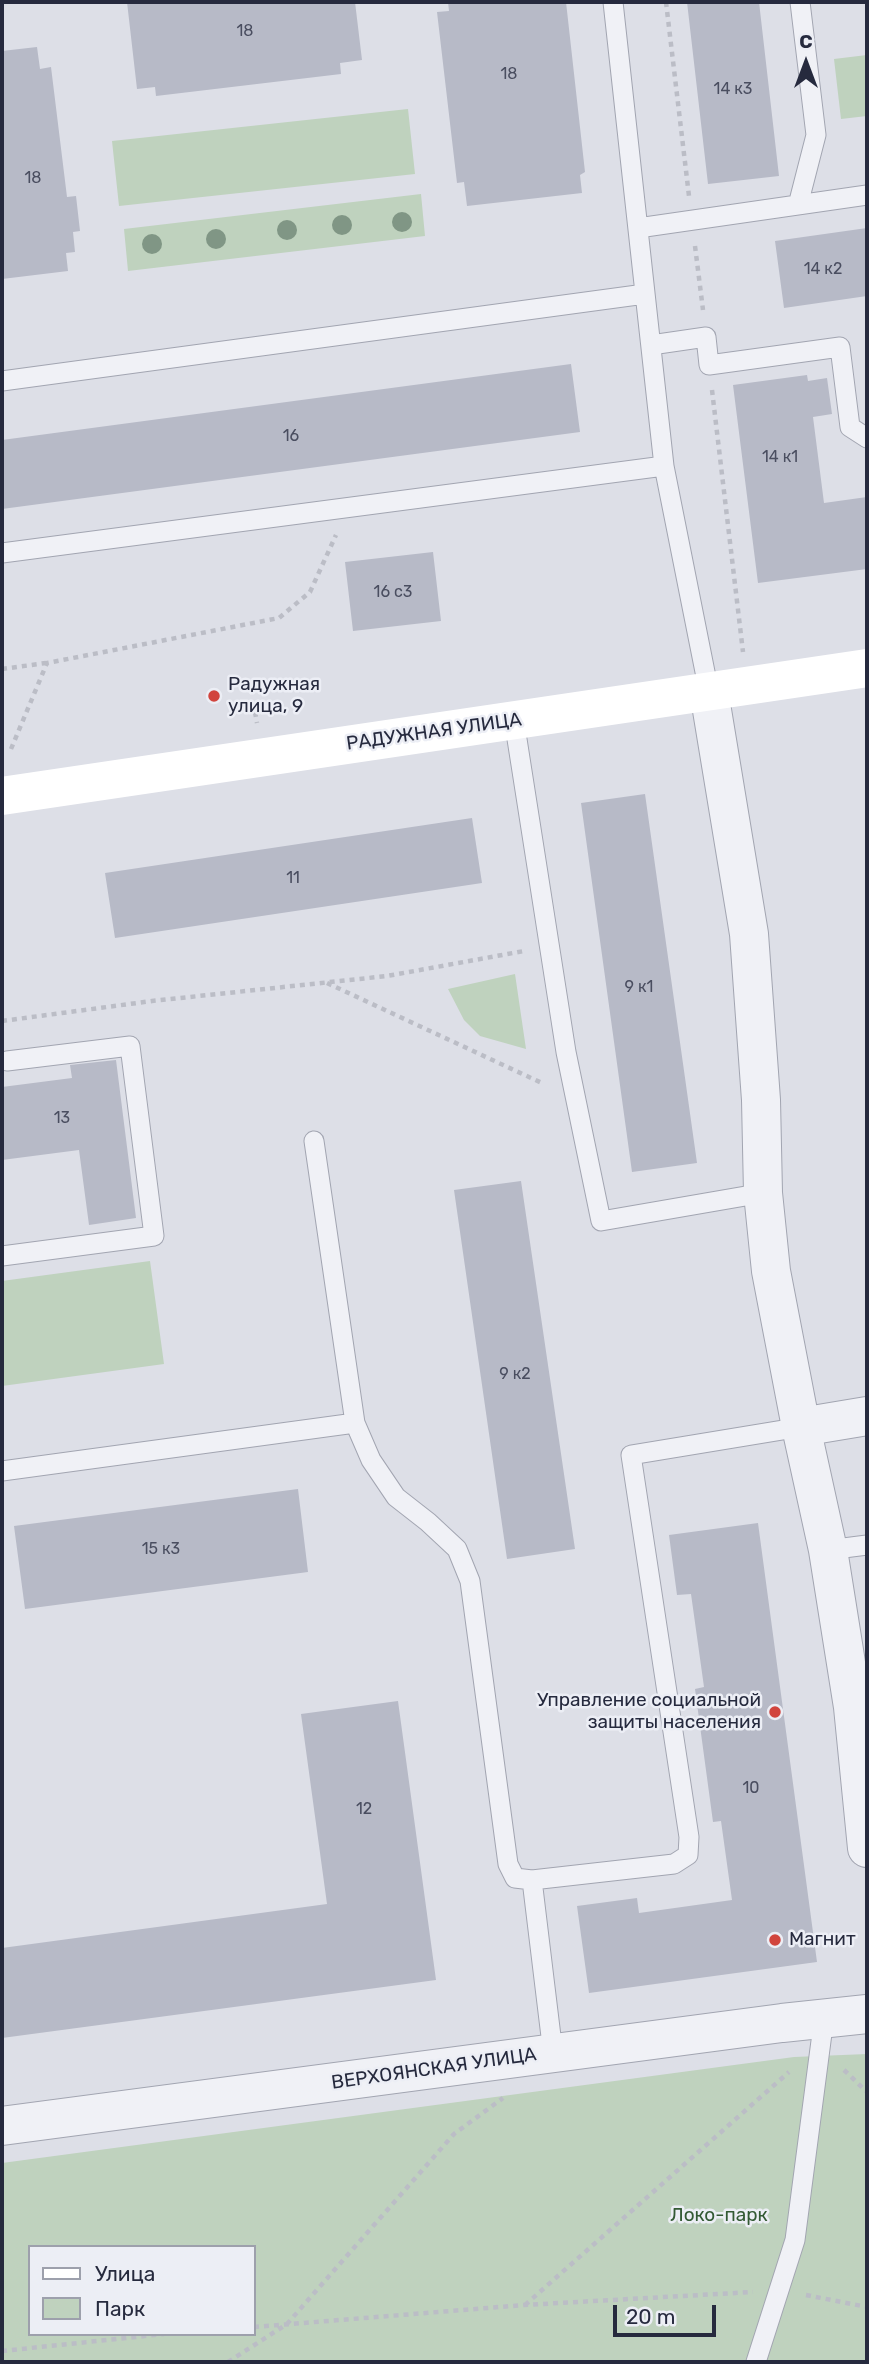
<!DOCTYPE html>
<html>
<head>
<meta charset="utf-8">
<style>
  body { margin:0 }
  #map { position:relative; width:869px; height:2364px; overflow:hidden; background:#dddfe7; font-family:Rubik,sans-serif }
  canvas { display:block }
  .frame { position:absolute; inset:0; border:4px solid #262a3e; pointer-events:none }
  .legend { position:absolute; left:28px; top:2245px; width:228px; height:91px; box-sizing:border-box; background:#eceef5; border:2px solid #9da0ac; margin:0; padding:9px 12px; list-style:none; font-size:21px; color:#262a3e }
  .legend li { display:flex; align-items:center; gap:14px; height:35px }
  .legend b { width:35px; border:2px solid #9da0ac }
  .north { position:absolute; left:771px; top:28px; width:70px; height:70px; -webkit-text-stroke:5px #eceef5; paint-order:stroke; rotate:0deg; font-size:19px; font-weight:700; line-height:28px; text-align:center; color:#262a3e }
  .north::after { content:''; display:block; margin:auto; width:24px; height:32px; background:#262a3e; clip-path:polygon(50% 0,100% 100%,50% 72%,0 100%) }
  .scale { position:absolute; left:613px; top:2305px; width:103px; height:32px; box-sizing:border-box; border:4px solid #262a3e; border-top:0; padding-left:9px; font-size:21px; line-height:24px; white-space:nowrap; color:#262a3e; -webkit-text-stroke:5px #eceef5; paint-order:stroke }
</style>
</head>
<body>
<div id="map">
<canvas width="869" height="2364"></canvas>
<div class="frame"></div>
<ul class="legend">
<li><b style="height:9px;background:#fff"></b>Улица</li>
<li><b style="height:19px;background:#bfd2be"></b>Парк</li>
</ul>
<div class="north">С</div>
<div class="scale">20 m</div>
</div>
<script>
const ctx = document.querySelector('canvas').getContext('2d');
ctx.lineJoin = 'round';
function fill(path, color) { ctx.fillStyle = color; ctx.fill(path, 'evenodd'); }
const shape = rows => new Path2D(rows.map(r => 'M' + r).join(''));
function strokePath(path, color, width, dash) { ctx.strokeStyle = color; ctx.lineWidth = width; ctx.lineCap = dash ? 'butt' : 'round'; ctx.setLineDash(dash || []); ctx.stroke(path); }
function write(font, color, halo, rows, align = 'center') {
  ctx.font = font + ' Rubik,sans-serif'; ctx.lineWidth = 5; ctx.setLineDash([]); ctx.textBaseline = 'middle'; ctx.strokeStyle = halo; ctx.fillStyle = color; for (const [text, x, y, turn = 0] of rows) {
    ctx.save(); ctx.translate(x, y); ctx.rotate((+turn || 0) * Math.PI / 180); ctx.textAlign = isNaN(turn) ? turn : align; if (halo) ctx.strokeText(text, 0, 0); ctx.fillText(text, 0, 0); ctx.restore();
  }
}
fill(shape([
  [867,55,867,116,841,119,834,59],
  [408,109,415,174,119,206,112,141],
  [421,194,425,236,128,271,124,229],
  [515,974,526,1049,480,1036,464,1020,448,989],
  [150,1261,164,1364,2,1386,2,1281],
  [867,2054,867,2362,2,2362,2,2163,794,2057],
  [30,2247,254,2247,254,2334,30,2334]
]), '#bfd2be');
fill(shape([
  [127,2,355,2,362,60,340,63,341,74,156,96,155,87,137,89],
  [448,2,566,2,585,172,580,175,582,193,467,206,464,182,457,183,437,12,449,11],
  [687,2,759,2,779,176,708,184],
  [37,47,40,69,51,67,67,197,76,196,80,231,73,232,75,252,66,253,68,271,2,279,2,51],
  [867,228,867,296,784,308,775,241],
  [571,364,580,432,2,509,2,440],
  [807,375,808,381,827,378,832,414,813,417,824,503,867,497,867,569,758,583,733,385],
  [433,552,441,621,353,631,345,562],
  [645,794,697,1163,632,1172,581,803],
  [472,818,482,883,115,938,105,873],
  [116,1060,136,1218,89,1225,79,1150,2,1160,2,1087,72,1078,70,1065],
  [521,1181,575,1549,507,1559,454,1190],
  [298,1489,308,1572,25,1609,14,1526],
  [758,1523,817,1962,589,1993,577,1906,637,1898,639,1913,732,1900,721,1821,713,1822,695,1689,704,1687,691,1594,677,1595,669,1535],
  [398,1701,436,1980,2,2038,2,1948,327,1904,301,1714]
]), '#b7bac7');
const lane = shape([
  [613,2,664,466,709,692],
  [798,205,816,135,800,2],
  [638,228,867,195],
  [651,345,706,337,709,365,840,347,850,427,867,438],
  [2,381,645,294],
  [2,553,664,466],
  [514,720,566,1052,601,1221,763,1193],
  [314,1141,355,1423,371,1460,396,1497,428,1522,457,1549,470,1581,508,1864,515,1878,532,1880,674,1864,688,1855,689,1837,631,1455,801,1427],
  [2,1256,154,1236,130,1046,7,1061],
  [2,1471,355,1423],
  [828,1550,867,1545],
  [532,1880,553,2053],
  [756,2362,795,2240,824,2018]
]);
const street = shape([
  [709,692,749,934,761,1100,763,1193,771,1271,801,1427,828,1550,853,1707,867,1848],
  [801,1427,867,1416],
  [2,2126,782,2023,867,2014]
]);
strokePath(lane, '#a2a5b1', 21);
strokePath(street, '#a2a5b1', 40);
strokePath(shape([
  [666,2,689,196],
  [695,246,703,310],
  [712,390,743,652],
  [2,669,46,663],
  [255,712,257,723],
  [11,749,47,663,279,618,310,592,336,535],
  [327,983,544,1084],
  [2,1021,152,1001,387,976,524,951],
  [844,2070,867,2092],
  [806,2295,867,2307],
  [525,2305,789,2072],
  [254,2327,524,2305,753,2292],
  [2,2351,164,2334],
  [228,2362,287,2324,454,2134,503,2098]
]), '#bbbdc6', 4.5, [5, 5]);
strokePath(lane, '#f0f1f6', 19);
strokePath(street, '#f0f1f6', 38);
strokePath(shape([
  [2,796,867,668]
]), '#fff', 38);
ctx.fillStyle = '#809685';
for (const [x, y] of [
  [402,222],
  [342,225],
  [287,230],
  [216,239],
  [152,244]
]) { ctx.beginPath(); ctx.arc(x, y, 10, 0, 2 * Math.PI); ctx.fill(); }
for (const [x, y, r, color] of [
  [214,696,7,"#d1443d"],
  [775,1712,7,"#d1443d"],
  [775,1940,7,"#d1443d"]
]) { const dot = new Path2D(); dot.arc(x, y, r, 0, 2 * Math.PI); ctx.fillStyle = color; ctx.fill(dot); strokePath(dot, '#eceef5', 2.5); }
write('16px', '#4a4e60', null, [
  ["18",245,31],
  ["18",509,74],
  ["14 к3",733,89],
  ["18",33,178],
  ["14 к2",823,269],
  ["16",291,436],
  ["14 к1",780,457],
  ["16 с3",393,592],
  ["11",293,878],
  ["9 к1",639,987],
  ["13",62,1118],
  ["9 к2",515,1374],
  ["15 к3",161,1549],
  ["10",751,1788],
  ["12",364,1809]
]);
write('19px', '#262a3e', '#eceef5', [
  ["Радужная",228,685],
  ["улица, 9",228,707],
  ["Управление социальной",761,1701,"right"],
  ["защиты населения",761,1723,"right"],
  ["Магнит",789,1940]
], 'left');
write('19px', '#262a3e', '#eceef5', [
  ["РАДУЖНАЯ УЛИЦА",434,732,-8],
  ["ВЕРХОЯНСКАЯ УЛИЦА",434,2069,-8]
]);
write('19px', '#335a34', '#eceef5', [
  ["Локо-парк",719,2216]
]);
</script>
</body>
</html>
